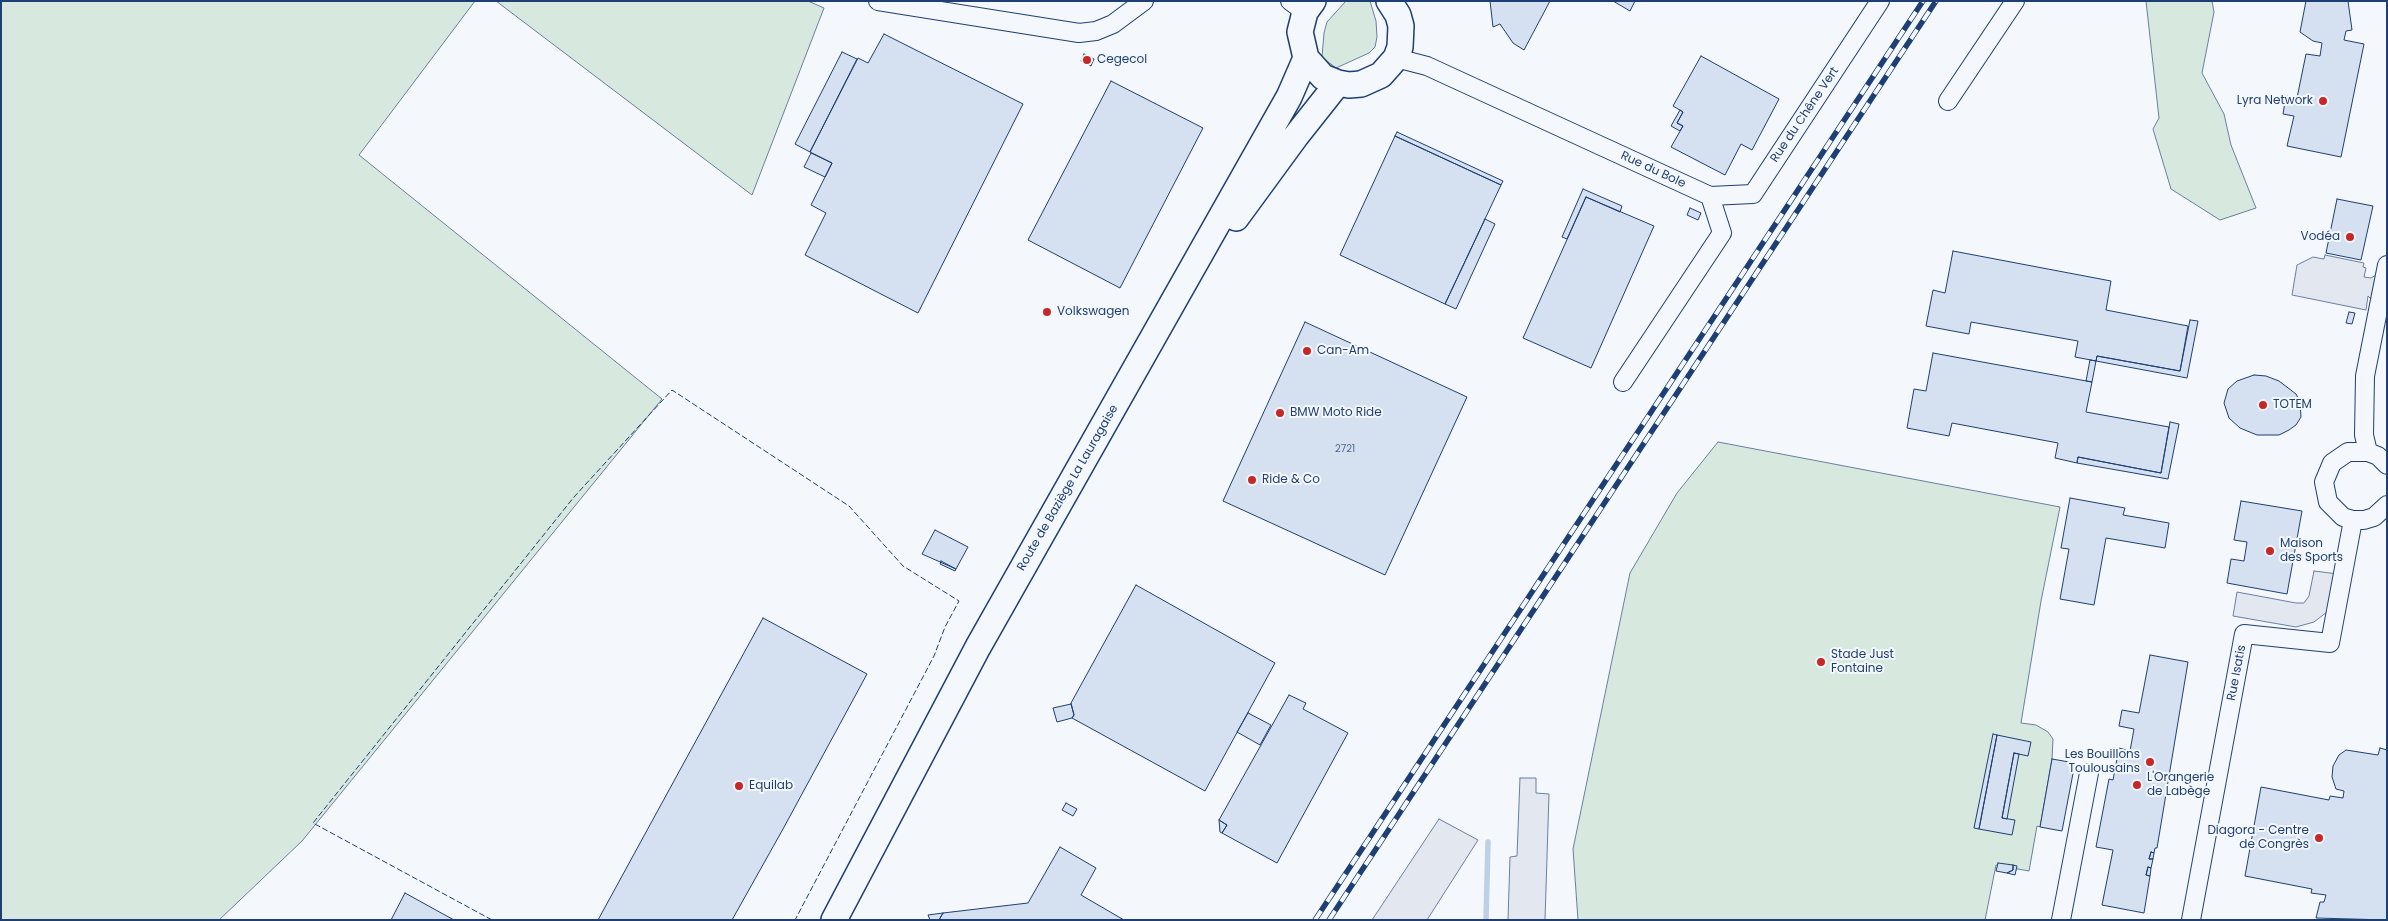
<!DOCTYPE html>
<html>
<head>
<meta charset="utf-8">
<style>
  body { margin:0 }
  #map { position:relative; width:2388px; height:921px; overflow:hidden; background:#f4f7fb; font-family:Poppins,sans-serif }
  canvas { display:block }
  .frame { position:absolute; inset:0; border:2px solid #1d3f73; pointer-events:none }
</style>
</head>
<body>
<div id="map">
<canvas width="2388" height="921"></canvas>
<div class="frame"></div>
</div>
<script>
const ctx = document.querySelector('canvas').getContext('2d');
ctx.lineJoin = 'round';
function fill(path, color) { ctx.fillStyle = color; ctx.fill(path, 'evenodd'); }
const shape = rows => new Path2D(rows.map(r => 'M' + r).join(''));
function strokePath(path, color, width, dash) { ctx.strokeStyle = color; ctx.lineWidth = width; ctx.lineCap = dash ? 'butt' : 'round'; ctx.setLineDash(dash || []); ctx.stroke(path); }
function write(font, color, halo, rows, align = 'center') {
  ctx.font = font + ' Poppins,sans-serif'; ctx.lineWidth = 4; ctx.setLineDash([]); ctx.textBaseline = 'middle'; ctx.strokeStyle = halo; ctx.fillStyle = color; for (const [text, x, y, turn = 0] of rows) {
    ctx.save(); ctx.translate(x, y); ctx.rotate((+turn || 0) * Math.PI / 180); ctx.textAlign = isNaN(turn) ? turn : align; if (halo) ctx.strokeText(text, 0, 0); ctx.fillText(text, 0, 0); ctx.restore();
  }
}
const green = shape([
  [1,1,475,1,359,155,662,399,302,841,219,920,1,920,1,1],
  [496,1,808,1,824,8,752,195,496,1],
  [1346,1,1370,1,1376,21,1377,37,1375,47,1369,53,1336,68,1322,57,1324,33,1327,22,1346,1],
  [2146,1,2212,1,2214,12,2202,73,2224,114,2231,145,2256,208,2220,220,2171,189,2153,129,2159,118,2146,1],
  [1718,442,2060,507,2041,601,2021,723,2036,725,2048,732,2053,739,2052,759,2040,827,2037,826,2029,871,1996,865,1985,920,1578,920,1573,849,1630,573,1677,493,1718,442]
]);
fill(green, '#d7e8df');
strokePath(green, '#687fa3', 1);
const parking = shape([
  [2325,255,2364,263,2363,267,2366,268,2364,277,2371,278,2376,275,2371,299,2368,296,2366,310,2292,295,2297,265,2313,257,2324,259,2325,255],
  [2314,571,2338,574,2334,595,2327,612,2314,622,2296,627,2233,616,2237,592,2296,603,2304,603,2309,596,2314,571],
  [1520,778,1536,778,1536,793,1549,794,1545,920,1508,920,1510,857,1517,856,1520,778],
  [1439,819,1478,840,1427,920,1372,920,1439,819]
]);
fill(parking, '#e3e8f0');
strokePath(parking, '#687fa3', 1);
strokePath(shape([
  [1486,920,1488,842]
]), '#bed0e5', 5.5);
const building = shape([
  [1490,1,1550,1,1524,50,1513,43,1500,24,1493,27,1490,1],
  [1613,1,1635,1,1630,11,1613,1],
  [2306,1,2348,1,2352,30,2346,31,2344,40,2364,44,2341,157,2287,146,2294,116,2283,114,2286,96,2297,98,2306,54,2320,56,2322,43,2313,41,2300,32,2306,1],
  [884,34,1023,104,918,313,805,255,826,213,811,205,832,163,810,152,858,58,868,63,884,34],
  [842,52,857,59,810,152,795,144,842,52],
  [1084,54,1094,59,1091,66,1081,61,1084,54],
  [1701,56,1779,99,1752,150,1741,144,1725,175,1671,147,1683,126,1677,123,1683,112,1673,106,1701,56],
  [1111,81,1203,128,1120,288,1028,240,1111,81],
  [1680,110,1683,112,1677,123,1683,126,1680,131,1671,126,1680,110],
  [1397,132,1503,181,1501,185,1395,136,1397,132],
  [1395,136,1501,185,1445,304,1340,255,1395,136],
  [811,153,832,163,825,177,804,167,811,153],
  [1583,189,1622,206,1620,212,1586,197,1567,239,1562,237,1583,189],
  [1586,197,1654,226,1591,368,1523,338,1586,197],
  [2337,199,2373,206,2361,260,2326,253,2337,199],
  [1690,208,1701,213,1698,220,1687,215,1690,208],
  [1485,219,1495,224,1456,309,1445,304,1485,219],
  [1953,251,2111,281,2106,310,2188,326,2180,371,2097,356,2096,361,2075,357,2078,341,1971,322,1969,334,1926,326,1933,290,1945,293,1953,251],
  [2349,312,2355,313,2352,324,2346,323,2349,312],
  [2190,320,2198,321,2187,378,2096,361,2097,356,2180,371,2190,320],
  [1305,322,1467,397,1385,575,1223,501,1305,322],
  [1933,353,2092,382,2086,412,2169,427,2161,473,2078,457,2077,463,2055,458,2058,443,1952,423,1949,436,1907,428,1914,389,1926,391,1933,353],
  [2090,360,2096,361,2092,382,2086,381,2090,360],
  [2254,375,2266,376,2279,381,2296,394,2300,402,2301,417,2296,425,2289,430,2279,435,2257,435,2240,428,2229,418,2224,403,2228,389,2237,381,2254,375],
  [2170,422,2179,424,2168,479,2077,463,2078,457,2161,473,2170,422],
  [2070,498,2125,508,2123,515,2169,523,2165,548,2106,538,2094,605,2060,599,2069,549,2061,548,2070,498],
  [2241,501,2302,511,2287,594,2227,583,2231,559,2244,561,2247,542,2234,540,2241,501],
  [935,530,968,547,956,569,922,554,935,530],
  [941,561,956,569,955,571,940,564,941,561],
  [1136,585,1275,663,1205,791,1072,718,1074,715,1071,703,1136,585],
  [763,618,867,674,783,829,732,920,598,920,763,618],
  [2150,655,2188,662,2157,848,2155,848,2154,853,2151,852,2149,859,2153,859,2151,868,2148,867,2146,875,2150,876,2144,913,2102,905,2113,850,2096,847,2109,779,2113,780,2119,748,2130,751,2134,729,2119,726,2122,710,2139,713,2150,655],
  [1289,695,1306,703,1303,709,1348,733,1277,863,1222,833,1227,825,1219,820,1289,695],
  [1071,704,1074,715,1072,718,1057,722,1053,708,1071,704],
  [1248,713,1271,725,1260,745,1237,732,1248,713],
  [1993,734,1997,735,1979,829,1974,828,1993,734],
  [1997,735,2031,742,2028,756,2014,753,2002,818,2015,820,2012,835,1979,829,1997,735],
  [2380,748,2387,750,2387,920,2316,918,2320,902,2324,902,2326,895,2311,893,2312,889,2245,876,2261,787,2329,800,2330,796,2343,798,2344,791,2336,789,2332,777,2333,766,2339,755,2346,750,2378,755,2380,748],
  [2014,753,2019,754,2007,819,2002,818,2014,753],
  [2052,759,2075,763,2062,831,2040,827,2052,759],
  [1066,803,1077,809,1073,816,1062,810,1066,803],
  [1219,820,1227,825,1222,833,1220,832,1219,820],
  [1060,847,1096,868,1081,895,1124,920,939,920,943,913,1028,903,1060,847],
  [2151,852,2154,853,2153,859,2149,859,2151,852],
  [1998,863,2013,865,2013,870,2007,873,1996,871,1998,863],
  [2013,865,2017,866,2015,875,2007,873,2013,870,2013,865],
  [2148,867,2151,868,2150,876,2146,875,2148,867],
  [405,893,454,920,391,920,405,893],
  [943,913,939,920,930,920,928,915,943,913]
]);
fill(building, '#d5e0f0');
strokePath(building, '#1d3f73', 1);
const minor = shape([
  [878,1,1079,33,1096,31,1113,24,1144,1],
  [1290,1,1305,12],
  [1396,58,1427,66,1710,196,1722,233,1623,382],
  [1948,101,2015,1],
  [1710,196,1753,194,1880,1],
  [2368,452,2364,435,2365,376,2387,265],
  [2387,465,2378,456,2368,452,2348,452,2332,463,2324,482,2328,502,2343,517,2353,520,2364,520,2374,517,2387,505],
  [2061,920,2089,773],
  [2191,920,2244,634,2330,643,2353,520]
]);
const secondary = shape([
  [1313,1,1305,12,1300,32,1306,58,1323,77,1338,83,1349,85,1361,84,1381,75,1396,58,1400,47,1401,26,1398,15,1389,1],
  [1236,218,1296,136,1338,83],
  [834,920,978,647,1289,97,1306,58]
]);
strokePath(minor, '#1d3f73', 20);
strokePath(secondary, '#1d3f73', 28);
strokePath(minor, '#f4f7fb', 18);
strokePath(secondary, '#f4f7fb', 25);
const rail = shape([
  [1315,920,1923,1],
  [1329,920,1936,1]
]);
strokePath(rail, '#1d3f73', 5.5);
strokePath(rail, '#f4f7fb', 4, [11]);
strokePath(shape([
  [492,920,313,823,574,497,672,390,849,506,903,566,959,601,945,627,934,656,795,920]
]), '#1d3f73', 1, [6, 2.5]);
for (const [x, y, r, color] of [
  [1087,60,5,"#c62828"],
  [2323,101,5,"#c62828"],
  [2350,237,5,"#c62828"],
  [1047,312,5,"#c62828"],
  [1307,351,5,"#c62828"],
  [2263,405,5,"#c62828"],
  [1280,413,5,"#c62828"],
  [1252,480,5,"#c62828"],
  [2270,551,5,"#c62828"],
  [1821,662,5,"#c62828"],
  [2150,762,5,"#c62828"],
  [2137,785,5,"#c62828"],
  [739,786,5,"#c62828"],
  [2319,838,5,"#c62828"]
]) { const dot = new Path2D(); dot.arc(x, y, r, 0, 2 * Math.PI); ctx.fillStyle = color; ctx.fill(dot); strokePath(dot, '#f4f7fb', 2); }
write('10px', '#4b6792', null, [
  ["2721",1345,449]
]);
write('12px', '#1d3f73', '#f4f7fb', [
  ["Cegecol",1097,60],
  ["Lyra Network",2313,101,"right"],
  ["Vodéa",2340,237,"right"],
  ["Volkswagen",1057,312],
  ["Can-Am",1317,351],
  ["TOTEM",2273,405],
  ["BMW Moto Ride",1290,413],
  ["Ride & Co",1262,480],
  ["Maison",2280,544],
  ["des Sports",2280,558],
  ["Stade Just",1831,655],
  ["Fontaine",1831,669],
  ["Les Bouillons",2140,755,"right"],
  ["Toulousains",2140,769,"right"],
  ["L'Orangerie",2147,778],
  ["de Labège",2147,792],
  ["Equilab",749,786],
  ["Diagora - Centre",2309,831,"right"],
  ["de Congrès",2309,845,"right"]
], 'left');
write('12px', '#1d3f73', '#f4f7fb', [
  ["Rue du Chêne Vert",1805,115,-56],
  ["Rue du Bole",1653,170,25],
  ["Route de Baziège La Lauragaise",1068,488,-60],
  ["Rue Isatis",2237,673,-79]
]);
</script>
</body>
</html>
